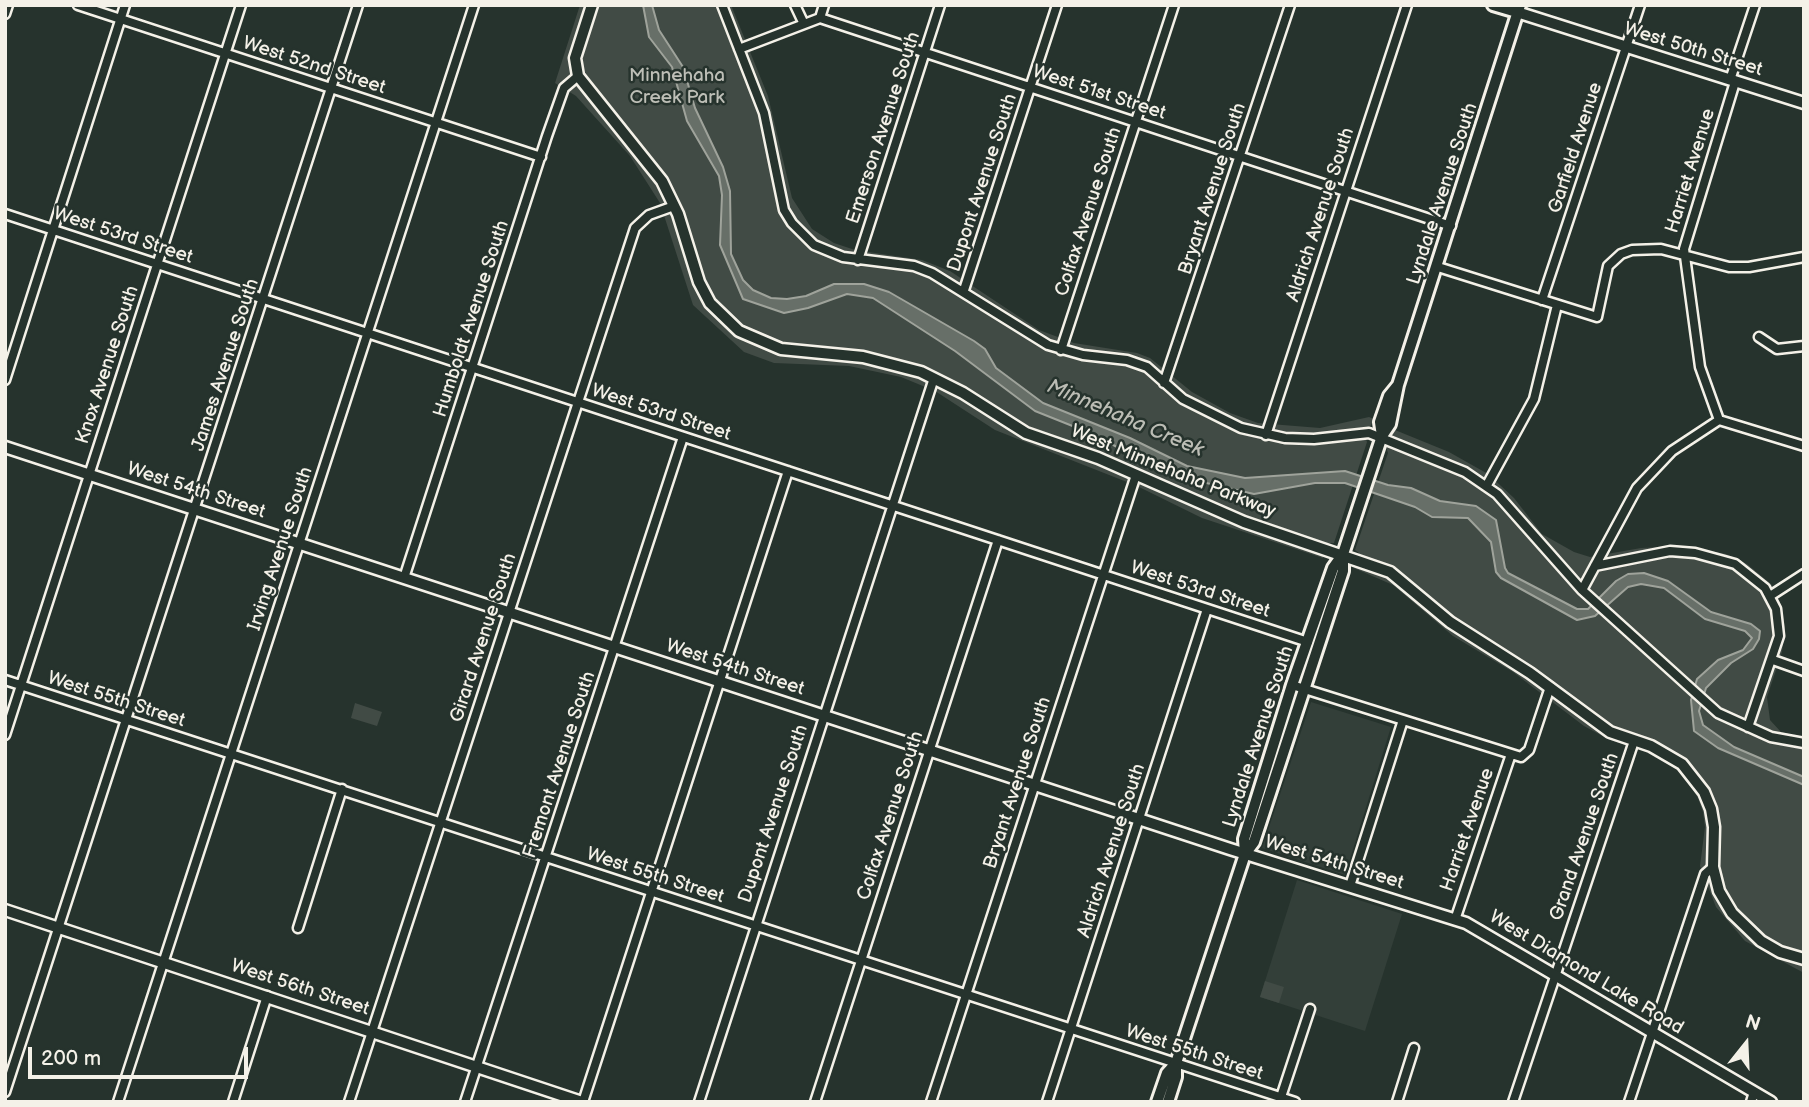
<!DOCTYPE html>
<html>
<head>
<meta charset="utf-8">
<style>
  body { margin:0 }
  #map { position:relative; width:1809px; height:1107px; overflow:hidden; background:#26332d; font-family:"Balsamiq Sans",sans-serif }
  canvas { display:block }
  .frame { position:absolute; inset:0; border:7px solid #f4f1e8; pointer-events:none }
  .north { position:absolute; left:1711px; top:1009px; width:70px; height:70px; -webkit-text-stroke:5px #26332d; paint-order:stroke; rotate:18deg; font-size:19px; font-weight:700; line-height:28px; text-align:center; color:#f4f1e8 }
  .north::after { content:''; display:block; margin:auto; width:24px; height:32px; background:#f4f1e8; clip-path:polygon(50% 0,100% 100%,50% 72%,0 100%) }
  .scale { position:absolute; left:28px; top:1047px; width:220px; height:32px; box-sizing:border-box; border:4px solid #f4f1e8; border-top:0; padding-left:9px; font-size:21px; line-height:24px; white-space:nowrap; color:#f4f1e8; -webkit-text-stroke:5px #26332d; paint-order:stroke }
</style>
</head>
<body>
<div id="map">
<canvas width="1809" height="1107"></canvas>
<div class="frame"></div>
<div class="north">N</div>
<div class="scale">200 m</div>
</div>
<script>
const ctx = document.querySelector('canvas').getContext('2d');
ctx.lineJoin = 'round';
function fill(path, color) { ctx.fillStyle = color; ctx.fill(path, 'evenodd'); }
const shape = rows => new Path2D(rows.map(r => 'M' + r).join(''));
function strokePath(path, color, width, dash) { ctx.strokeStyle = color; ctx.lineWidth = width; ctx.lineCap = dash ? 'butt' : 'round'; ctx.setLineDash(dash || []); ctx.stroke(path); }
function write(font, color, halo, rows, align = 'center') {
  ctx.font = font + ' "Balsamiq Sans",sans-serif'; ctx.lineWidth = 5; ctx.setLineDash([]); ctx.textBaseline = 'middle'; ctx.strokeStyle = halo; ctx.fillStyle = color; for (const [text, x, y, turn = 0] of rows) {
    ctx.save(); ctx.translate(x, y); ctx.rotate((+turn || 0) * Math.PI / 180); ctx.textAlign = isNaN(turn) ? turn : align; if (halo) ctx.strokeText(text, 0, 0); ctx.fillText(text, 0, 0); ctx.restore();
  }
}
fill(shape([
  [1311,702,1391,727,1345,875,1262,848],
  [1297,880,1402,914,1365,1031,1260,997]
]), '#333f39');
fill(shape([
  [580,5,731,5,768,96,792,198,812,229,834,243,855,250,922,260,950,271,1039,330,1074,343,1137,353,1150,358,1192,392,1230,413,1258,423,1320,428,1369,417,1374,419,1365,437,1367,442,1334,543,1328,543,1323,558,1202,518,1137,486,995,430,935,391,901,377,849,366,774,363,744,352,693,305,660,203,630,156,576,96,555,83],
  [1395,430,1449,452,1488,474,1514,498,1542,534,1574,552,1590,557,1641,548,1683,546,1726,554,1747,564,1771,584,1780,602,1785,627,1782,652,1767,697,1770,720,1781,732,1804,738,1804,973,1745,941,1716,907,1700,866,1705,827,1703,812,1698,798,1682,773,1650,753,1608,739,1584,726,1513,672,1453,636,1393,585,1354,568,1359,553,1355,550,1388,453,1386,447],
  [355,703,382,712,377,726,351,718],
  [1265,981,1284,987,1279,1003,1260,997]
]), '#414b45');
const water = shape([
  [643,5,652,5,659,30,683,67,695,108,723,167,730,191,731,254,743,280,753,290,771,298,787,299,806,296,834,284,864,284,889,292,974,341,985,349,996,368,1043,403,1130,438,1187,466,1245,478,1345,471,1388,485,1411,488,1440,501,1476,506,1496,520,1505,568,1508,573,1577,609,1588,609,1616,581,1628,574,1644,573,1668,581,1711,612,1751,624,1760,631,1759,639,1753,649,1731,663,1706,688,1699,711,1703,725,1734,747,1804,777,1804,785,1718,748,1694,731,1691,700,1697,679,1718,660,1743,650,1752,638,1745,631,1705,619,1664,588,1641,584,1628,587,1595,616,1577,620,1501,578,1496,572,1491,542,1468,518,1432,517,1415,507,1345,483,1315,483,1254,494,1202,482,1137,458,1095,435,1035,411,955,351,873,298,847,294,808,308,784,313,743,299,720,245,722,195,719,176,687,121,672,67,649,37,643,5]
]);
fill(water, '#676f68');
strokePath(water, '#9fa39b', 2);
const minor = shape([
  [78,5,541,157],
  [722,5,764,113,784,210,792,223,814,245,843,257,914,266,932,273,1048,345,1083,355,1127,360,1147,367,1183,399,1241,428,1285,438,1314,439,1369,433,1465,472,1497,494,1582,590,1718,713,1771,737,1804,743],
  [795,5,803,22],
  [5,14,8,5],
  [820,18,824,5],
  [739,49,820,18,1451,226],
  [1730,80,1755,5],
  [5,214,1308,642],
  [858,260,940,5],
  [1438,267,1597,317,1608,266,1621,254,1632,250,1661,249,1729,267,1749,267,1804,257],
  [964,290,1057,5],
  [1542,300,1640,5],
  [1759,337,1777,349,1804,346],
  [1061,350,1174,5],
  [5,380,125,5],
  [1164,383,1290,5],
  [1719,420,1700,367,1684,249,1735,82],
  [1719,420,1804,446],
  [1266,435,1407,5],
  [1487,485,1534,399,1557,305],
  [1595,566,1670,551,1695,553,1735,564,1765,588,1776,609,1779,636,1748,727],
  [404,578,547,136,564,88,578,76],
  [1582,590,1637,488,1672,451,1719,420],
  [1770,596,1804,574],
  [1773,660,1804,671],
  [5,680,1295,1102],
  [1292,685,1521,757,1529,750,1550,687],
  [5,735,241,5],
  [1350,886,1403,720],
  [1455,920,1511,754],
  [298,928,342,789],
  [5,1092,358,5],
  [1280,1100,1310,1009],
  [118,1102,474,5],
  [233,1102,267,996],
  [349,1102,635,228,649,215,674,206],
  [465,1102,683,437],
  [583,1102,788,471],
  [699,1102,934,378],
  [815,1102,998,540],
  [931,1102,1136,475],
  [1047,1102,1207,609],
  [1397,1102,1414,1048],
  [1513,1102,1634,741],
  [1629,1102,1705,874,1713,867],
  [1751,1102,1754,1092]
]);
const tertiary = shape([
  [592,5,575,58,578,76,662,181,678,214,699,282,710,303,739,331,781,349,863,357,921,372,963,393,1026,433,1098,458,1244,522,1390,572,1450,622,1530,673,1610,732,1651,746,1682,764,1704,792,1711,809,1714,827,1713,867,1719,891,1732,913,1761,941,1780,952,1804,959],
  [1520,13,1804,103],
  [5,447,1230,849,1466,923,1771,1102],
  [5,910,582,1102]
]);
const secondary = shape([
  [1493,5,1520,13],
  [1382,436,1380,422,1389,396,1398,385],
  [1245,854,1244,839,1292,685,1333,568,1343,554,1382,436,1390,424,1398,385,1520,5],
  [1157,1102,1167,1073,1176,1063],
  [1168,1102,1176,1077,1176,1063,1245,854,1254,842,1343,571,1343,554]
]);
strokePath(minor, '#f4f1e8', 13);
strokePath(tertiary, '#f4f1e8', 15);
strokePath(secondary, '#f4f1e8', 16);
strokePath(minor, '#26332d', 8);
strokePath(tertiary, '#26332d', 10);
strokePath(secondary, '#26332d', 10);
write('19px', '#f4f1e8', '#26332d', [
  ["West 50th Street",1693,50,17],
  ["West 52nd Street",314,66,18],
  ["West 51st Street",1099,93,18],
  ["Emerson Avenue South",884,128,-72],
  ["Garfield Avenue",1576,148,-72],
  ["Harriet Avenue",1691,171,-73],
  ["Dupont Avenue South",983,183,-72],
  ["Bryant Avenue South",1213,189,-72],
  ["Lyndale Avenue South",1443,194,-72],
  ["Colfax Avenue South",1089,212,-72],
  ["Aldrich Avenue South",1321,215,-72],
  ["West 53rd Street",123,236,18],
  ["Humboldt Avenue South",472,319,-72],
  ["Knox Avenue South",108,365,-72],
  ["James Avenue South",226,365,-72],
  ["West 53rd Street",661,413,18],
  ["West Minnehaha Parkway",1173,472,22],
  ["West 54th Street",196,491,18],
  ["Irving Avenue South",281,549,-72],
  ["West 53rd Street",1200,590,18],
  ["Girard Avenue South",484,638,-72],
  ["West 54th Street",735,668,18],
  ["West 55th Street",116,700,18],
  ["Lyndale Avenue South",1259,737,-72],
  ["Fremont Avenue South",560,765,-72],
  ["Bryant Avenue South",1018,783,-72],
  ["Dupont Avenue South",774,814,-72],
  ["Colfax Avenue South",891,816,-72],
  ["Harriet Avenue",1468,830,-71],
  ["Grand Avenue South",1585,837,-71],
  ["Aldrich Avenue South",1112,851,-72],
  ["West 54th Street",1334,863,17],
  ["West 55th Street",655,876,18],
  ["West Diamond Lake Road",1586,973,31],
  ["West 56th Street",300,988,18],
  ["West 55th Street",1194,1053,18]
]);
write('19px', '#bebfb7', '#26332d', [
  ["Minnehaha",677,76],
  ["Creek Park",677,98]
]);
write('italic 21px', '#bcbdb5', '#26332d', [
  ["Minnehaha Creek",1125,419,23]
]);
</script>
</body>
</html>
